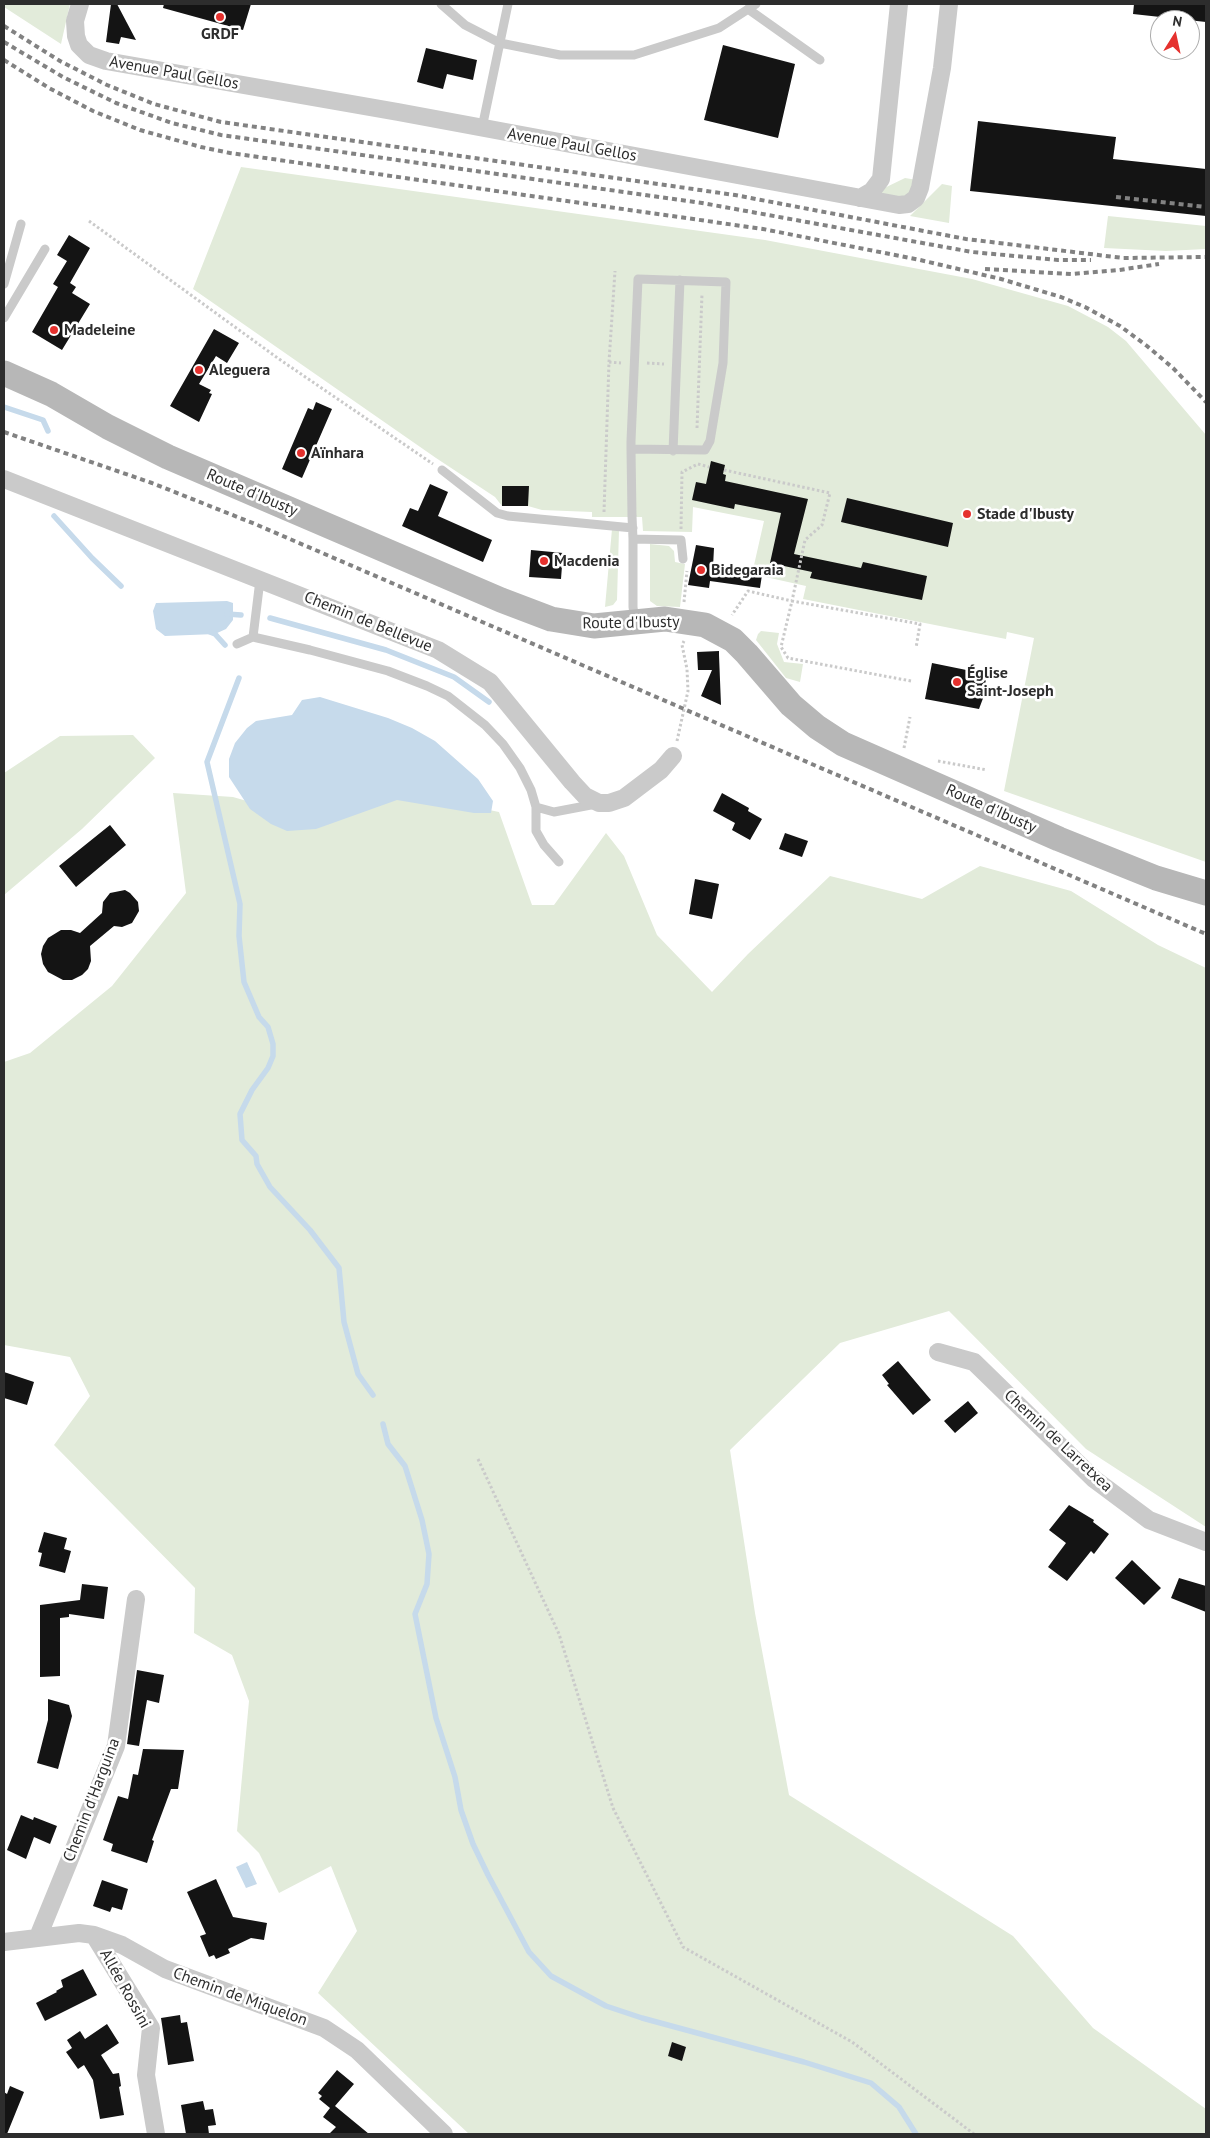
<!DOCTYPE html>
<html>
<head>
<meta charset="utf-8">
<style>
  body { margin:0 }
  #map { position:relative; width:1210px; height:2138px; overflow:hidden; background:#fff; font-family:"PT Sans",sans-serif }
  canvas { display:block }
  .frame { position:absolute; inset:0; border:5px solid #2d2d2d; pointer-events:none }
  .north { position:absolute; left:1150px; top:10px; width:50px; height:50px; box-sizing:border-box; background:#fff; border:1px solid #ababab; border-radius:50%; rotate:10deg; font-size:14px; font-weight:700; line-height:20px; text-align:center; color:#2d2d2d }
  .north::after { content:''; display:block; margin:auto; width:18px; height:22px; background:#e5312e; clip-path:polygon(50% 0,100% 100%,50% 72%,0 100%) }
</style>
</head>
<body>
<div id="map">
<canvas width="1210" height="2138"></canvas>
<div class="frame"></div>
<div class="north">N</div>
</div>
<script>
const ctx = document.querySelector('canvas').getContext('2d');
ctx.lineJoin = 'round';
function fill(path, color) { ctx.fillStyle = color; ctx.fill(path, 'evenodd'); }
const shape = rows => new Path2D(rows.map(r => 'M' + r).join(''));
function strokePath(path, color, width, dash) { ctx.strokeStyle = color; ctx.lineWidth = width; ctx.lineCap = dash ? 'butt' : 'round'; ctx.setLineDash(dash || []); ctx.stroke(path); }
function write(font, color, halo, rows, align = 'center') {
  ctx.font = font + ' "PT Sans",sans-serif'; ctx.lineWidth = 5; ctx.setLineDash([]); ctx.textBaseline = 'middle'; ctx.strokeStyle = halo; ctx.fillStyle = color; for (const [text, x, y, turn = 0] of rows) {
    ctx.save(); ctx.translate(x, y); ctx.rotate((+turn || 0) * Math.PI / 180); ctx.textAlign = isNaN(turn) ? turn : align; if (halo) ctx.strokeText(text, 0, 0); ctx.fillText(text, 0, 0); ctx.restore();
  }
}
fill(shape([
  [4,4,70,4,61,44,4,7],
  [241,167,765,240,972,279,1068,306,1108,327,1126,341,1206,435,1206,862,1004,791,1034,638,1007,632,1006,639,803,599,806,586,752,574,764,521,693,507,692,532,643,531,642,517,592,517,592,512,542,510,528,506,502,506,495,497,436,458,193,289],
  [905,178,917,180,906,200,872,194],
  [942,184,952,186,949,223,910,216],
  [1108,216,1206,226,1206,249,1166,251,1104,248],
  [612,529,619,530,617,600,613,605,605,607],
  [650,544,669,546,674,551,675,562,685,564,680,607,657,606,650,601],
  [761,631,779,633,777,644,784,662,803,664,800,682,786,678,756,640,758,634],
  [133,735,155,758,82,829,4,895,4,773,60,736],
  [398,791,499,812,532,905,554,905,606,833,624,856,657,935,712,992,748,954,830,876,922,899,980,866,1071,891,1158,945,1206,968,1206,1527,1086,1449,949,1311,840,1343,730,1450,755,1613,789,1795,1013,1936,1093,2028,1206,2109,1206,2134,469,2134,318,1993,357,1931,331,1866,279,1893,259,1853,237,1831,249,1701,232,1655,194,1633,195,1588,54,1445,90,1396,70,1357,4,1345,4,1062,30,1053,112,986,186,893,173,793,233,797,309,819]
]), '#e2ebda');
fill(shape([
  [227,601,233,603,233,620,226,629,215,634,165,636,156,629,153,611,156,603],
  [320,697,388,718,412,728,435,741,478,779,493,801,491,813,474,813,397,800,316,829,287,831,271,824,250,809,229,777,229,759,235,743,247,728,256,721,292,715,302,700],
  [247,1862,257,1884,246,1888,236,1867]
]), '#c6daeb');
strokePath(shape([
  [4,407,43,420,48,431],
  [54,516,92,558,121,586],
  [227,614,241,615],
  [270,618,386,650,454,677,489,702],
  [210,632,215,634,225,645],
  [239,678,207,762,240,904,239,936,244,982,259,1017,268,1027,273,1044,273,1056,268,1068,252,1090,240,1114,242,1140,256,1156,257,1164,270,1187,310,1230,339,1268,344,1322,358,1374,373,1395],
  [383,1424,388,1444,405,1466,422,1520,429,1554,427,1584,415,1614,436,1718,455,1777,461,1810,473,1844,488,1875,529,1952,551,1976,606,2006,642,2018,804,2062,871,2083,899,2107,916,2134]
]), '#c6daeb', 5.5);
fill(shape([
  [111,4,117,4,136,40,121,37,119,44,106,42],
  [164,4,251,4,243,30,163,8],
  [1134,4,1206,4,1206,22,1133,14],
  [723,45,795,64,778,138,704,120],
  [426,48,477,60,473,80,447,74,443,89,417,82],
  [978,121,1116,137,1113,159,1206,169,1206,216,970,191],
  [69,235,90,248,70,283,76,287,72,293,90,304,62,350,32,332,58,287,53,284,67,261,57,255],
  [214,329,239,343,227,363,216,356,199,384,211,390,209,393,212,394,199,422,170,406],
  [316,402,332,409,302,478,282,469,308,408,313,410],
  [711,461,725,465,723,474,726,475,725,481,808,499,794,554,861,568,863,562,927,576,922,600,810,578,812,572,770,563,781,513,735,504,734,509,692,500,696,482,706,484],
  [430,484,448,492,438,516,492,540,483,562,402,526,410,508,418,511],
  [502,486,529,486,528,506,502,506],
  [847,498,953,523,948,547,841,522],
  [696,545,714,548,713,567,762,575,760,588,710,581,709,588,688,585],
  [531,550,563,553,561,579,529,577],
  [719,651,719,655,721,705,701,696,712,670,698,670,697,652],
  [932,663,986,674,985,693,979,709,925,699],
  [722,793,749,808,748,811,762,819,750,840,732,830,735,823,713,811],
  [110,825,126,845,76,887,59,866],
  [785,833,808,841,802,857,779,849],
  [695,879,719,884,712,919,689,914],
  [125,890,130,893,138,902,139,911,132,923,122,927,114,926,90,946,91,961,88,969,82,975,72,980,63,980,48,972,43,964,41,954,43,946,48,938,61,930,71,930,80,933,102,913,103,902,110,893],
  [898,1361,931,1400,913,1415,887,1385,889,1384,882,1375],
  [4,1372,34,1382,27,1405,4,1398],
  [968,1401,978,1413,955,1433,944,1421],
  [1069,1505,1094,1520,1093,1522,1109,1534,1094,1554,1091,1551,1067,1581,1048,1567,1066,1543,1049,1530],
  [44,1532,67,1538,64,1549,71,1551,65,1573,39,1566,42,1553,38,1552],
  [1132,1560,1161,1588,1144,1605,1115,1578],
  [1179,1578,1206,1586,1206,1612,1171,1598],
  [82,1584,108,1587,104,1619,69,1614,69,1617,60,1618,60,1676,40,1677,40,1605,80,1600],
  [137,1670,164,1675,159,1703,147,1700,139,1746,127,1744],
  [48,1699,69,1705,72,1716,58,1769,37,1763,48,1720],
  [143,1749,184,1750,178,1789,171,1789,152,1840,154,1841,147,1863,111,1851,113,1844,103,1840,118,1796,128,1799,133,1774,138,1775],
  [21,1815,33,1820,34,1817,57,1826,50,1844,34,1837,26,1859,7,1850],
  [216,1879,233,1917,267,1923,264,1940,251,1938,228,1949,230,1953,216,1959,214,1955,209,1957,200,1936,206,1934,187,1892],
  [102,1880,128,1889,122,1910,112,1907,110,1912,93,1906],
  [83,1969,97,1995,45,2021,36,2003,57,1992,56,1991,63,1987,61,1980],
  [180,2015,181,2023,187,2022,194,2061,168,2065,161,2018],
  [107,2024,119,2043,101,2055,113,2074,119,2073,121,2086,119,2087,124,2115,100,2119,93,2080,84,2065,78,2069,66,2052,72,2048,67,2040,80,2031,85,2039],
  [672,2042,686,2047,682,2061,668,2056],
  [337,2070,354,2084,335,2106,369,2134,329,2134,336,2127,323,2117,330,2108,319,2099,322,2096,318,2093],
  [10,2086,24,2092,7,2134,4,2134,4,2092,7,2094],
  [203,2101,205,2110,213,2109,216,2125,208,2126,209,2134,186,2134,181,2105]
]), '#141414');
strokePath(shape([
  [89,221,279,359,433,464],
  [609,362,621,363],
  [647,363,664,364],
  [697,428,702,294],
  [698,464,709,467],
  [724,470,830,493,822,525,805,540,792,601,748,591,732,615],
  [604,512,609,362,615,271],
  [681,529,682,472,698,464],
  [684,602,687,571],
  [911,681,788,658,781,647,792,601,920,624,916,648],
  [677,741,688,691,687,669,682,645,684,641],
  [904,748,910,717],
  [938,761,987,770],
  [478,1459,559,1634,613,1808,683,1947,852,2042,974,2134]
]), '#cacaca', 3, [2.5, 2.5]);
strokePath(shape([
  [441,4,465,25,500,43,560,55,634,55,719,28,756,4],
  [748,9,820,60],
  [482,128,508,4],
  [4,284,21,224],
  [4,318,45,249],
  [631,449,705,450,710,441,723,363,726,282,638,279,631,441,631,449,632,516,633,539,633,607,635,622],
  [673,451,680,280],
  [442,470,497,513,508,516,633,528],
  [633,539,681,540,683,559],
  [253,637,260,580],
  [237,644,253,637,310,650,388,671,427,686,448,696,485,725,503,744,520,768,531,790,536,807,536,831,544,845,559,862],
  [536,807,554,812,596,804]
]), '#cacaca', 9);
strokePath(shape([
  [80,4,75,21,76,36,79,45,89,55,106,61,398,112,899,205,908,204,916,198,920,188,942,68,949,4],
  [860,198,872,191,881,179,899,4],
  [4,479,438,650,490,682,572,782,585,796,599,803,609,803,624,798,661,770,673,756],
  [938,1352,974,1362,1094,1479,1149,1520,1206,1542],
  [94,1935,151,2028,146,2075,156,2134],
  [38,1937,116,1746,136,1599],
  [4,1942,79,1933,94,1935,122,1945,165,1969,324,2028,357,2050,444,2134]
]), '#cacaca', 18);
strokePath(shape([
  [4,373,51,394,108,427,168,457,501,600,551,619,594,626,665,619,705,625,733,640,747,654,791,705,817,727,843,744,1059,839,1156,878,1206,893]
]), '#b7b7b7', 25);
strokePath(shape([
  [4,26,60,61,107,85,154,104,221,122,735,195,966,239,1123,258,1206,257],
  [4,42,63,77,116,103,172,123,221,135,702,203,972,252,1058,260,1091,260],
  [4,60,49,88,93,111,140,130,201,147,230,153,763,229,920,260,1001,279,1061,297,1085,307,1120,326,1147,346,1173,368,1206,402],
  [1116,197,1206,207],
  [985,269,1071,274,1119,270,1159,264],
  [4,432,152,483,255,524,1206,934]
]), '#828282', 4, [5, 4]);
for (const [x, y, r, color] of [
  [220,17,5,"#e5312e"],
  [54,330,5,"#e5312e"],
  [199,370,5,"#e5312e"],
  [301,453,5,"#e5312e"],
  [967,514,5,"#e5312e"],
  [544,561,5,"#e5312e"],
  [701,570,5,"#e5312e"],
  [957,682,5,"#e5312e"]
]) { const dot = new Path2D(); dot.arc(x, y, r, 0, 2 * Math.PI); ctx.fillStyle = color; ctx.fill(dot); strokePath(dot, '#fff', 2); }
write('bold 16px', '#2d2d2d', '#fff', [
  ["GRDF",220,34,"center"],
  ["Madeleine",64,330],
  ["Aleguera",209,370],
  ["Aïnhara",311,453],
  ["Stade d'Ibusty",977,514],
  ["Macdenia",554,561],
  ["Bidegaraia",711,570],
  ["Église",967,673],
  ["Saint-Joseph",967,691]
], 'left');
write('16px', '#2d2d2d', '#fff', [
  ["Avenue Paul Gellos",174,73,10],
  ["Avenue Paul Gellos",572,145,10],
  ["Route d'Ibusty",252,493,23],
  ["Chemin de Bellevue",368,622,22],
  ["Route d'Ibusty",631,623,-1],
  ["Route d'Ibusty",991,809,24],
  ["Chemin de Larretxea",1058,1441,43],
  ["Chemin d'Harguina",92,1800,-69],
  ["Allée Rossini",125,1989,61],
  ["Chemin de Miquelon",240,1997,20]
]);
</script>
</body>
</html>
